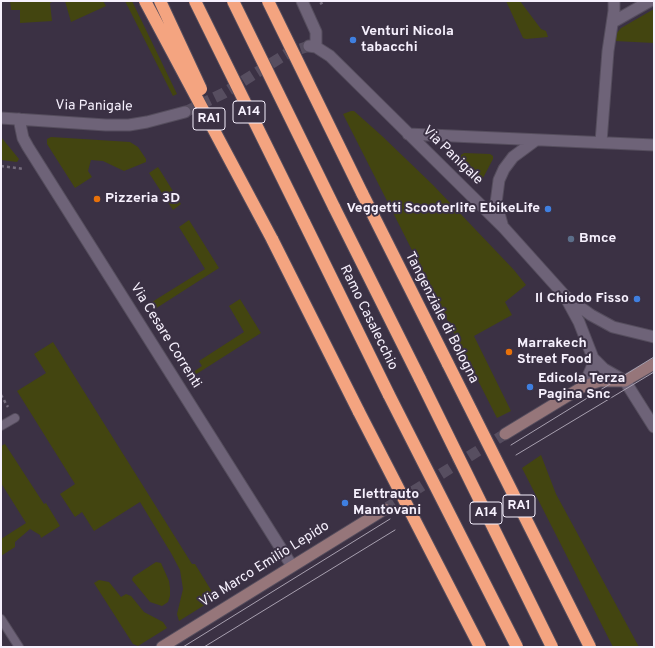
<!DOCTYPE html>
<html>
<head>
<meta charset="utf-8">
<style>
  body { margin:0 }
  #map { position:relative; width:655px; height:648px; overflow:hidden; background:#3b3144; font-family:Overpass,sans-serif }
  canvas { display:block }
  .frame { position:absolute; inset:0; border:2px solid #f6f0fd; pointer-events:none }
</style>
</head>
<body>
<div id="map">
<canvas width="655" height="648"></canvas>
<div class="frame"></div>
</div>
<script>
const ctx = document.querySelector('canvas').getContext('2d');
ctx.lineJoin = 'round';
function fill(path, color) { ctx.fillStyle = color; ctx.fill(path, 'evenodd'); }
const shape = rows => new Path2D(rows.map(r => 'M' + r).join(''));
function strokePath(path, color, width, dash) { ctx.strokeStyle = color; ctx.lineWidth = width; ctx.lineCap = dash ? 'butt' : 'round'; ctx.setLineDash(dash || []); ctx.stroke(path); }
function write(font, color, halo, rows, align = 'center') {
  ctx.font = font + ' Overpass,sans-serif'; ctx.lineWidth = 4; ctx.setLineDash([]); ctx.textBaseline = 'middle'; ctx.strokeStyle = halo; ctx.fillStyle = color; for (const [text, x, y, turn = 0] of rows) {
    ctx.save(); ctx.translate(x, y); ctx.rotate((+turn || 0) * Math.PI / 180); ctx.textAlign = isNaN(turn) ? turn : align; if (halo) ctx.strokeText(text, 0, 0); ctx.fillText(text, 0, 0); ctx.restore();
  }
}
fill(shape([
  [10,1,54,1,50,3,52,21,20,23,20,10,11,10],
  [65,1,103,1,106,6,71,22],
  [125,1,132,1,177,94,173,96],
  [506,1,520,1,541,29,546,31,548,37,526,39,523,38],
  [654,9,654,43,615,41,616,34,621,28],
  [351,111,354,111,382,136,433,185,514,270,526,285,505,302,512,315,474,336,511,411,497,418,343,114],
  [1,137,19,159,17,162,1,160],
  [51,137,130,142,138,147,146,159,146,162,124,171,103,161,91,160,88,171,92,177,75,188,47,144,47,139],
  [464,153,490,154,493,156,493,159,483,178,461,160,461,155],
  [158,167,181,204,173,210,149,173],
  [189,220,219,268,155,309,152,302,205,269,179,227],
  [240,299,261,333,187,380,186,377,202,366,199,361,244,332,229,306],
  [53,342,192,564,195,564,214,595,211,601,179,621,177,614,183,589,180,570,171,553,140,502,94,531,82,512,75,517,60,494,75,484,17,391,46,373,34,354],
  [5,444,44,504,46,503,60,526,41,538,40,535,30,529,15,542,15,547,1,556,1,539,26,523,1,483,1,446],
  [541,455,556,494,639,647,613,647,522,468],
  [156,562,161,563,169,581,170,588,170,596,168,602,162,606,150,602,132,580,133,577],
  [99,580,109,582,121,597,126,594,131,596,144,612,163,622,167,628,138,646,133,644,94,583]
]), '#434510');
strokePath(shape([
  [185,112,224,93,288,53,309,46]
]), '#574e60', 11, [11, 5.5]);
strokePath(shape([
  [385,509,505,434]
]), '#574e60', 11, [11, 5.5]);
const service = shape([
  [1,426,15,418],
  [1,619,19,647]
]);
const minor = shape([
  [302,1,316,32,316,47],
  [613,22,650,1],
  [309,46,316,47,330,56,504,228,566,297,591,315,613,327,654,337],
  [1,118,106,125,129,125,147,122,185,112],
  [19,119,23,138,28,147,292,566],
  [408,134,654,145],
  [601,142,608,51,614,11,614,1],
  [502,224,496,203,499,180,504,169,513,157,536,140],
  [567,300,579,322,593,358,604,369,625,381,654,427],
  [584,386,592,367,593,358]
]);
const secondary = shape([
  [505,434,584,386,600,381,625,381,654,364],
  [162,647,385,509]
]);
const motorway = shape([
  [362,193,448,364],
  [334,207,420,379],
  [304,222,389,395],
  [272,239,359,412]
]);
strokePath(service, '#554d5d', 10);
strokePath(minor, '#554d5d', 13);
strokePath(secondary, '#554d5d', 13);
strokePath(motorway, '#554d5d', 14);
strokePath(shape([
  [320,4,325,1],
  [1,166,24,169],
  [1,395,8,407]
]), '#746b7c', 2.5, [3, 3]);
strokePath(service, '#6e6378', 8);
strokePath(minor, '#6e6378', 11);
strokePath(secondary, '#96767a', 11);
strokePath(motorway, '#f4a480', 12);
strokePath(shape([
  [511,445,654,357],
  [516,455,654,372],
  [183,647,390,519],
  [204,647,395,530]
]), '#a8a0b0', 1);
const motorwayBridge = shape([
  [145,1,272,239],
  [160,1,201,89],
  [195,1,304,222],
  [233,1,334,207],
  [268,1,362,193],
  [448,364,590,647],
  [420,379,552,647],
  [389,395,517,647],
  [359,412,480,647]
]);
strokePath(motorwayBridge, '#554d5d', 14, []);
strokePath(motorwayBridge, '#f4a480', 12);
for (const [x, y, r, color] of [
  [353,40,4,"#3f7fe0"],
  [97,199,4,"#e8710a"],
  [548,209,4,"#3f7fe0"],
  [571,239,4,"#5c6f8a"],
  [637,299,4,"#3f7fe0"],
  [509,352,4,"#e8710a"],
  [530,387,4,"#3f7fe0"],
  [345,503,4,"#3f7fe0"]
]) { const dot = new Path2D(); dot.arc(x, y, r, 0, 2 * Math.PI); ctx.fillStyle = color; ctx.fill(dot); strokePath(dot, '#3b3144', 1.5); }
for (const [x, y, w] of [
  [249,112,32],
  [209,119,32],
  [519,506,32],
  [486,513,32]
]) { const box = new Path2D(); box.roundRect(x - w / 2, y - 11, w, 22, 3); ctx.fillStyle = '#3b3144'; ctx.fill(box); strokePath(box, '#f6f0fd', 1); }
write('bold 13px', '#f6f0fd', null, [
  ["A14",249,112],
  ["RA1",209,119],
  ["RA1",519,506],
  ["A14",486,513]
]);
write('bold 14px', '#f6f0fd', '#3b3144', [
  ["Venturi Nicola",361,32],
  ["tabacchi",361,48],
  ["Pizzeria 3D",105,199],
  ["Veggetti Scooterlife EbikeLife",540,209,"right"],
  ["Bmce",579,239],
  ["Il Chiodo Fisso",629,299,"right"],
  ["Marrakech",517,344],
  ["Street Food",517,360],
  ["Edicola Terza",538,379],
  ["Pagina Snc",538,395],
  ["Elettrauto",353,495],
  ["Mantovani",353,511]
], 'left');
write('14px', '#f6f0fd', '#3b3144', [
  ["Via Panigale",94,107,1],
  ["Via Panigale",452,156,44],
  ["Ramo Casalecchio",368,318,64],
  ["Tangenziale di Bologna",441,318,63],
  ["Via Cesare Correnti",165,336,58],
  ["Via Marco Emilio Lepido",265,565,-32]
]);
</script>
</body>
</html>
